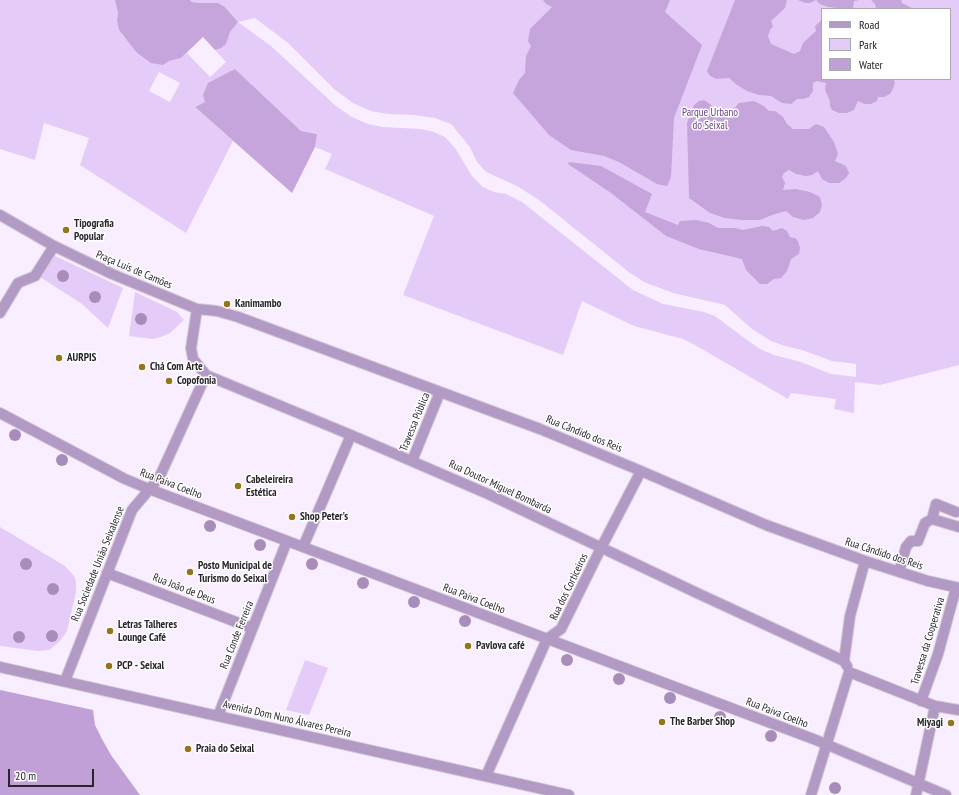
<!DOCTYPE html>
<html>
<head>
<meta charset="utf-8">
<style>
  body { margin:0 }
  #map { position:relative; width:959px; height:795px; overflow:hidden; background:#f8eeff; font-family:"PT Sans Narrow",sans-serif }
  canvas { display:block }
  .legend { position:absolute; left:821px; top:8px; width:130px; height:72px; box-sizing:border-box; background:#fff; border:1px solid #a9a8aa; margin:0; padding:5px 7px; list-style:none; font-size:12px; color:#28252b }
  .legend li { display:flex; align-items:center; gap:8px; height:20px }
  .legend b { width:20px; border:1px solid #a9a8aa }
  .scale { position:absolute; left:8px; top:769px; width:86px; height:18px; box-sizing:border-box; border:2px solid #28252b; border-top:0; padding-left:5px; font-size:12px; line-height:14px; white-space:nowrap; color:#28252b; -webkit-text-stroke:3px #fff; paint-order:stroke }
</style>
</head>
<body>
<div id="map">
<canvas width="959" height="795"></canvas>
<ul class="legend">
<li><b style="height:5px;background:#b29ac4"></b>Road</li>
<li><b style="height:11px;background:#e5ccf8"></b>Park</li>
<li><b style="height:11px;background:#c0a0d6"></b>Water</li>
</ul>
<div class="scale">20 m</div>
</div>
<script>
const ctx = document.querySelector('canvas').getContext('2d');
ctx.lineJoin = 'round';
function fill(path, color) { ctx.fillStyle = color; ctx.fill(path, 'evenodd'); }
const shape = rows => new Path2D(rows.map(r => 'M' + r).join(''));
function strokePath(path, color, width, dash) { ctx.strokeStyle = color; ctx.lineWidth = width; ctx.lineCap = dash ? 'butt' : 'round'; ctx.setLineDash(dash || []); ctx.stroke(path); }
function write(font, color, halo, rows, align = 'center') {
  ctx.font = font + ' "PT Sans Narrow",sans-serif'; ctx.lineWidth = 3; ctx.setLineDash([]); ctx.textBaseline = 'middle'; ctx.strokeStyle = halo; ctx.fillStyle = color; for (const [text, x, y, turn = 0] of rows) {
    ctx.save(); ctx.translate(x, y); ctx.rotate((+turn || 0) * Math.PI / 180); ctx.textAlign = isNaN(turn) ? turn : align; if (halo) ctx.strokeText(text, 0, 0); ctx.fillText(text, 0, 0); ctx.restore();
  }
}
fill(shape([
  [0,0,115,0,118,13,117,21,119,30,136,52,169,61,181,58,187,53,210,77,226,62,215,50,226,44,229,32,238,22,225,7,218,3,200,3,192,2,190,0,959,0,959,365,880,385,855,382,854,413,834,409,836,399,791,393,788,399,695,345,683,339,634,326,582,301,563,355,403,295,434,216,325,169,332,154,315,147,317,134,301,131,235,69,205,102,195,107,233,141,186,233,80,165,89,138,44,123,35,160,0,149],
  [822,9,950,9,950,79,822,79],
  [255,18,288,43,334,89,353,103,371,111,388,114,414,115,435,118,451,124,470,147,477,162,486,172,517,186,539,200,630,273,644,282,673,293,725,305,752,329,771,341,785,346,802,350,832,361,856,364,856,377,831,374,801,362,774,355,760,349,747,340,715,316,704,312,663,304,633,290,522,202,506,194,494,192,483,187,472,176,455,148,445,137,434,132,421,129,383,127,368,124,352,117,336,106,271,46,238,22],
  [159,72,180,83,170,102,149,91],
  [53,255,123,288,108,328,82,304,40,277],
  [135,292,177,312,184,320,170,333,161,337,153,339,129,336],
  [0,527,65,566,74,576,76,581,76,592,67,631,60,641,49,650,38,651,0,646],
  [305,660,328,668,309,715,286,710]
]), '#e5ccf8');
fill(shape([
  [115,0,190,0,192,2,200,3,218,3,225,7,238,22,230,32,226,44,221,48,215,50,203,37,181,58,169,61,163,65,151,63,136,52,119,30,117,21,118,13],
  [543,0,670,0,665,12,702,45,674,118,671,177,667,186,657,184,619,162,604,156,571,150,549,135,513,93,519,80,525,73,526,56,531,46,528,41,530,29,552,7,546,4],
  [735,0,787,0,785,8,771,21,773,26,770,30,768,36,771,44,794,54,800,51,803,43,816,31,815,26,822,20,822,79,893,79,895,82,893,89,890,94,884,97,878,97,877,101,871,104,865,104,858,101,854,110,847,113,839,113,832,110,830,106,830,101,825,90,826,83,817,81,813,83,813,91,809,97,803,99,797,99,791,104,782,103,771,96,759,95,747,91,737,85,729,78,716,79,710,76,707,71],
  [798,0,860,0,854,1,853,9,839,9,837,8,828,7,820,4,816,0,810,3,805,3],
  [871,0,901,0,902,3,914,9,876,9,875,4],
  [235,69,301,131,317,134,315,147,292,193,195,107,205,102,203,95,208,83],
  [704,100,711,105,717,113,724,117,731,112,739,103,754,101,764,106,769,111,775,111,783,117,787,124,793,129,809,129,816,124,824,127,834,142,838,154,835,161,846,166,849,173,846,178,839,183,829,183,822,179,818,171,812,175,806,176,796,174,789,170,784,173,782,177,785,183,783,190,796,189,810,192,820,197,822,205,820,212,813,218,804,220,793,217,786,211,772,215,760,220,742,220,725,218,710,213,689,198,687,123,694,105,699,101],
  [569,162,601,166,652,194,645,212,678,225,680,221,697,220,709,223,718,228,735,228,743,230,762,226,769,227,773,231,782,228,787,231,790,237,795,238,798,241,800,248,799,254,791,259,787,271,781,278,774,279,767,284,760,284,746,270,742,259,699,249,666,236,611,193,568,164]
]), '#c5a5dc');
fill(shape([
  [0,690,93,710,95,725,102,739,111,755,140,795,0,795]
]), '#c0a0d6');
const minor = shape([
  [0,215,54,246,112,274,197,309,217,311,238,317,540,429,641,471,766,525,865,561,928,581,959,588],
  [197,309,191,348,193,359,206,375,351,435,488,494,697,593,844,661],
  [0,313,18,283,35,276,54,246],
  [0,413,125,479,149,489,816,740,946,795],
  [412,461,440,392],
  [956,512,936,504,932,519,959,527],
  [303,547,351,435],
  [899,572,906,547,911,541,918,541,925,523,932,519],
  [107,573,252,628],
  [847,666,844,661,850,616,865,561],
  [0,667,569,795],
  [65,681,132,510,159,478,206,375],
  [921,701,938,654,956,588],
  [935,706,959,710],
  [218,716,287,541],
  [486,776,547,639,561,629,601,548,641,471],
  [811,795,849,672,935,706,916,795]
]);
strokePath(minor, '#d3cad9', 12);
strokePath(minor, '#b29ac4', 10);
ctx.fillStyle = '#a88dba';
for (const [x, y] of [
  [63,276],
  [95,297],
  [141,319],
  [15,435],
  [62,460],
  [210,526],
  [260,545],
  [26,564],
  [312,564],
  [363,583],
  [53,589],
  [414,602],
  [465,621],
  [52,636],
  [19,637],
  [567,660],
  [619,679],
  [670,698],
  [720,717],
  [771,736],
  [835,788]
]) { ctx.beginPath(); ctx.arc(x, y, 6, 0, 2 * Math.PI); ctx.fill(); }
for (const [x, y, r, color] of [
  [66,230,4,"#94751c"],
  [227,304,4,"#94751c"],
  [59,358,4,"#94751c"],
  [142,367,4,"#94751c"],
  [169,381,4,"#94751c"],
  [238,486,4,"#94751c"],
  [292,517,4,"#94751c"],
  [190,572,4,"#94751c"],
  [110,631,4,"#94751c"],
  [468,646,4,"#94751c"],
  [109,666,4,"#94751c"],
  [662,722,4,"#94751c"],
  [951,723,4,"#94751c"],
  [188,749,4,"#94751c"]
]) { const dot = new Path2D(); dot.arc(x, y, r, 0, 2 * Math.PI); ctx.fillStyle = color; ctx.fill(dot); strokePath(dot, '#fff', 1.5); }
write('11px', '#673e81', '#fff', [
  ["Parque Urbano",710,113],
  ["do Seixal",710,126]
]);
write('bold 11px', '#28252b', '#fff', [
  ["Tipografia",74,224],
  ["Popular",74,237],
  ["Kanimambo",235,304],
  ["AURPIS",67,358],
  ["Chá Com Arte",150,367],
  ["Copofonia",177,381],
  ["Cabeleireira",246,480],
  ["Estética",246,493],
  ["Shop Peter's",300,517],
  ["Posto Municipal de",198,566],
  ["Turismo do Seixal",198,579],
  ["Letras Talheres",118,625],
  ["Lounge Café",118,638],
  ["Pavlova café",476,646],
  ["PCP - Seixal",117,666],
  ["The Barber Shop",670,722],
  ["Miyagi",943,723,"right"],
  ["Praia do Seixal",196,749]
], 'left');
write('11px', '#28252b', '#fff', [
  ["Praça Luís de Camões",134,270,23],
  ["Travessa Pública",415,422,-68],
  ["Rua Cândido dos Reis",584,434,22],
  ["Rua Paiva Coelho",171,484,21],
  ["Rua Doutor Miguel Bombarda",500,487,25],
  ["Rua Cândido dos Reis",884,554,18],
  ["Rua Sociedade União Seixalense",98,564,-68],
  ["Rua dos Corticeiros",569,587,-64],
  ["Rua João de Deus",184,589,21],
  ["Rua Paiva Coelho",474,599,21],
  ["Rua Conde Ferreira",237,635,-68],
  ["Travessa da Cooperativa",928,641,-73],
  ["Rua Paiva Coelho",777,713,21],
  ["Avenida Dom Nuno Álvares Pereira",287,719,13]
]);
</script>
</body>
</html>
